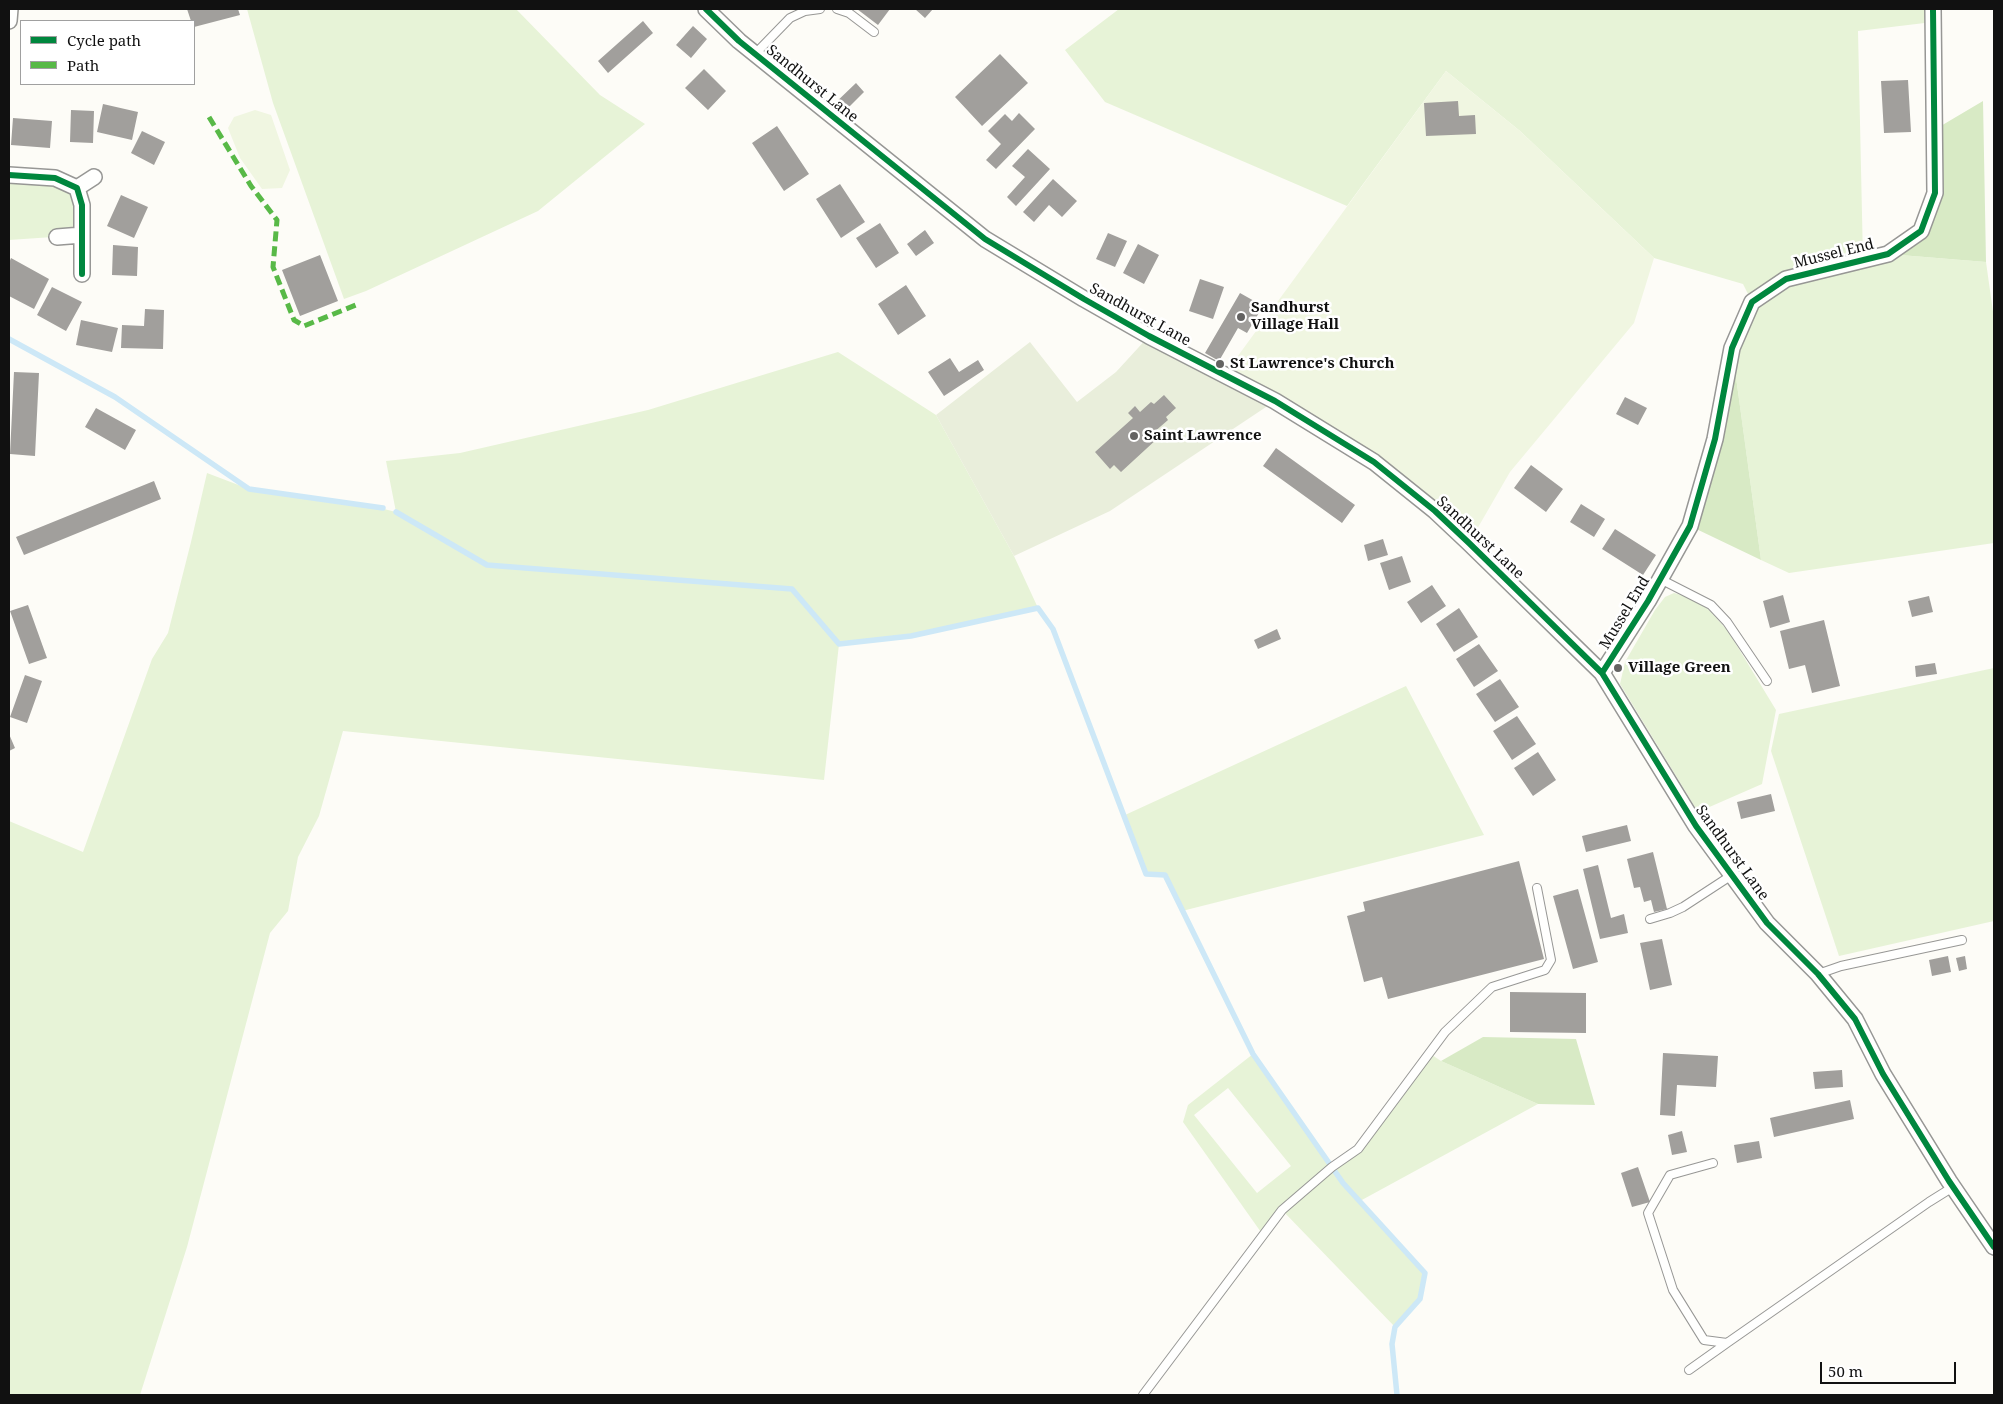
<!DOCTYPE html>
<html>
<head>
<meta charset="utf-8">
<style>
  body { margin:0 }
  #map { position:relative; width:2003px; height:1404px; overflow:hidden; background:#fdfcf7; font-family:"Noto Serif",serif }
  canvas { display:block }
  .frame { position:absolute; inset:0; border:10px solid #111; pointer-events:none }
  .legend { position:absolute; left:20px; top:20px; width:175px; height:65px; box-sizing:border-box; background:#fff; border:1px solid #a0a0a0; margin:0; padding:6px 9px; list-style:none; font-size:15px; color:#111 }
  .legend li { display:flex; align-items:center; gap:10px; height:25px }
  .legend b { width:25px; border:1px solid #a0a0a0 }
  .scale { position:absolute; left:1820px; top:1362px; width:136px; height:22px; box-sizing:border-box; border:2px solid #111; border-top:0; padding-left:6px; font-size:15px; line-height:18px; white-space:nowrap; color:#111; -webkit-text-stroke:4px #fff; paint-order:stroke }
</style>
</head>
<body>
<div id="map">
<canvas width="2003" height="1404"></canvas>
<div class="frame"></div>
<ul class="legend">
<li><b style="height:6px;background:#00873e"></b>Cycle path</li>
<li><b style="height:6px;background:#58b947"></b>Path</li>
</ul>
<div class="scale">50 m</div>
</div>
<script>
const ctx = document.querySelector('canvas').getContext('2d');
ctx.lineJoin = 'round';
function fill(path, color) { ctx.fillStyle = color; ctx.fill(path, 'evenodd'); }
const shape = rows => new Path2D(rows.map(r => 'M' + r).join(''));
function strokePath(path, color, width, dash) { ctx.strokeStyle = color; ctx.lineWidth = width; ctx.lineCap = dash ? 'butt' : 'round'; ctx.setLineDash(dash || []); ctx.stroke(path); }
function write(font, color, halo, rows, align = 'center') {
  ctx.font = font + ' "Noto Serif",serif'; ctx.lineWidth = 5; ctx.setLineDash([]); ctx.textBaseline = 'middle'; ctx.strokeStyle = halo; ctx.fillStyle = color; for (const [text, x, y, turn = 0] of rows) {
    ctx.save(); ctx.translate(x, y); ctx.rotate((+turn || 0) * Math.PI / 180); ctx.textAlign = isNaN(turn) ? turn : align; if (halo) ctx.strokeText(text, 0, 0); ctx.fillText(text, 0, 0); ctx.restore();
  }
}
fill(shape([
  [247,9,516,9,600,95,645,124,538,211,366,291,344,299,273,103],
  [1119,9,1933,9,1933,22,1858,31,1863,260,1888,254,1986,262,1994,319,1994,543,1789,573,1761,560,1732,348,1752,302,1743,284,1654,258,1520,131,1446,71,1347,206,1105,102,1065,50],
  [9,175,77,188,82,235,9,240],
  [838,352,936,415,1014,556,1038,608,911,636,839,644,824,780,343,731,319,816,298,857,288,911,270,933,187,1247,140,1395,9,1395,9,821,83,852,152,659,168,633,191,542,207,473,249,489,368,505,396,512,386,461,460,453,648,410],
  [1674,593,1685,596,1708,609,1728,631,1776,710,1762,784,1698,812,1620,684,1625,662,1655,610,1665,597],
  [1994,668,1994,921,1839,956,1771,751,1779,714],
  [1406,686,1484,835,1182,911,1165,876,1146,874,1125,815],
  [1429,1053,1441,1061,1538,1104,1360,1201,1425,1273,1420,1299,1395,1327,1282,1210,1263,1235,1183,1122,1188,1105,1253,1054,1332,1167,1358,1149],
  [1228,1088,1291,1166,1257,1193,1194,1115]
]), '#e7f3d7');
fill(shape([
  [1983,101,1986,262,1888,254,1921,231,1935,193,1934,130],
  [1732,348,1761,560,1690,526],
  [1483,1037,1576,1039,1595,1105,1538,1104,1441,1061]
]), '#d8eac5');
fill(shape([
  [1149,336,1275,401,1110,511,1014,556,936,415,1030,342,1077,402,1116,372]
]), '#e9eedb');
fill(shape([
  [1446,71,1520,131,1654,258,1634,323,1510,472,1469,543,1374,462,1224,375],
  [255,110,271,115,290,170,282,188,262,189,240,158,228,128,234,117]
]), '#f0f6e1');
strokePath(shape([
  [9,339,115,397,249,489,383,508],
  [396,512,487,565,792,589,839,644,911,636,1038,608,1053,629,1146,874,1165,875,1253,1054,1343,1183,1425,1273,1420,1299,1395,1327,1392,1344,1397,1395]
]), '#cde8f7', 5.5);
fill(shape([
  [187,9,238,9,240,15,194,27,194,21,191,21],
  [857,9,890,9,878,25],
  [915,9,933,9,925,18],
  [643,21,653,33,608,73,598,61],
  [693,26,707,39,691,58,676,45],
  [1000,54,1028,83,982,126,955,97],
  [704,69,726,91,708,110,685,88],
  [1908,80,1911,132,1884,133,1881,81],
  [856,83,864,92,841,115,832,106],
  [1458,101,1459,116,1475,115,1476,134,1426,136,1424,103],
  [103,104,138,112,132,140,97,132],
  [71,110,94,111,93,143,70,142],
  [1019,113,1035,129,996,169,986,160,1001,144,988,131,1005,114,1012,121],
  [13,118,52,121,50,148,11,145],
  [777,126,809,174,784,191,752,143],
  [142,131,165,142,154,165,131,153],
  [1028,149,1050,169,1016,206,1007,197,1025,177,1012,166],
  [1053,179,1077,201,1062,217,1049,205,1034,222,1023,212],
  [840,184,865,222,841,238,816,199],
  [121,195,148,207,134,238,107,226],
  [880,223,899,253,876,268,856,238],
  [925,230,934,243,916,256,907,244],
  [1108,233,1127,241,1115,267,1096,259],
  [1138,244,1159,255,1144,284,1123,273],
  [113,245,138,247,137,276,112,275],
  [320,255,338,301,300,316,282,270],
  [11,258,49,279,34,309,9,296,9,263],
  [1200,279,1224,287,1213,319,1189,311],
  [906,285,926,316,898,335,878,304],
  [52,287,82,302,66,331,37,315],
  [1240,293,1263,306,1247,333,1238,328,1219,361,1205,353],
  [145,309,164,310,163,349,121,348,122,325,144,326],
  [81,320,118,328,112,352,76,345],
  [950,358,959,372,978,360,984,370,944,396,928,372],
  [14,372,39,373,35,456,10,454],
  [1164,395,1176,408,1166,417,1168,420,1153,433,1158,438,1121,472,1114,465,1110,469,1095,452,1133,418,1128,413,1135,406,1140,412,1151,402,1154,404],
  [1625,397,1647,408,1638,425,1616,414],
  [96,408,136,430,125,450,85,427],
  [1276,448,1355,505,1342,523,1263,466],
  [1531,465,1563,489,1546,512,1514,488],
  [154,481,161,499,24,555,16,537],
  [1581,504,1605,519,1594,537,1570,522],
  [1615,529,1656,555,1643,575,1602,549],
  [1383,539,1388,555,1368,561,1364,545],
  [1402,556,1411,582,1389,590,1380,563],
  [1432,585,1446,606,1421,623,1407,602],
  [1783,595,1790,622,1770,628,1763,601],
  [1929,596,1933,612,1912,617,1908,601],
  [28,605,47,658,29,664,10,611],
  [1459,608,1478,637,1454,652,1436,624],
  [1824,620,1840,686,1812,693,1805,665,1789,669,1780,631],
  [1277,629,1281,639,1258,649,1254,640],
  [1479,644,1498,671,1474,687,1456,659],
  [1935,663,1937,674,1916,677,1915,666],
  [25,675,42,681,27,723,10,717],
  [1500,679,1519,707,1495,722,1476,694],
  [1517,716,1536,744,1512,760,1493,731],
  [9,734,15,748,9,751],
  [1538,752,1556,780,1533,796,1514,768],
  [1771,794,1775,811,1741,819,1737,802],
  [1627,825,1631,841,1586,852,1582,836],
  [1653,852,1667,909,1654,912,1651,900,1644,902,1640,887,1634,888,1627,859],
  [1519,861,1544,959,1388,999,1382,977,1364,982,1347,916,1365,911,1363,902],
  [1598,865,1611,918,1624,914,1628,933,1600,939,1583,869],
  [1578,889,1598,962,1573,969,1553,896],
  [1662,939,1672,985,1650,990,1640,943],
  [1948,956,1951,972,1932,976,1929,960],
  [1965,956,1967,969,1959,971,1956,958],
  [1510,992,1586,993,1586,1033,1510,1032],
  [1663,1053,1718,1056,1716,1087,1677,1085,1675,1116,1660,1115],
  [1842,1070,1843,1087,1815,1089,1813,1072],
  [1850,1100,1854,1119,1774,1137,1770,1118],
  [1682,1131,1687,1152,1672,1155,1668,1135],
  [1759,1141,1762,1158,1737,1163,1734,1145],
  [1638,1167,1650,1202,1632,1207,1621,1173]
]), '#a19f9c');
const lane = shape([
  [837,9,849,13,874,32],
  [755,54,790,18,805,11,820,9],
  [1660,579,1711,605,1727,622,1767,681],
  [1650,919,1670,913,1683,907,1732,875],
  [1818,974,1841,966,1962,940],
  [1713,1163,1670,1175,1648,1213,1673,1290,1704,1340,1727,1343,1929,1202,1953,1187],
  [1689,1370,1727,1343],
  [1143,1395,1282,1210,1332,1167,1358,1149,1445,1032,1492,987,1545,970,1551,960,1537,888]
]);
const street = shape([
  [706,9,739,41,985,239,1084,299,1149,336,1275,401,1374,462,1435,511,1469,543,1602,673,1696,826,1767,923,1818,974,1855,1019,1883,1074,1949,1181,1994,1247],
  [9,21,10,9],
  [9,175,55,178,77,188,82,205,82,274],
  [77,188,94,177],
  [57,237,82,235],
  [1602,673,1648,601,1690,526,1715,439,1732,348,1752,302,1786,279,1888,254,1921,231,1935,193,1933,9]
]);
strokePath(lane, '#979795', 10);
strokePath(street, '#979795', 18);
strokePath(lane, '#fffffe', 8);
strokePath(street, '#fffffe', 15);
strokePath(shape([
  [209,117,251,186,277,220,273,267,294,320,304,326,356,305]
]), '#58b947', 5, [10, 5]);
strokePath(shape([
  [706,9,739,41,985,239,1084,299,1149,336,1275,401,1374,462,1435,511,1469,543,1602,673,1696,826,1767,923,1818,974,1855,1019,1883,1074,1949,1181,1994,1247],
  [9,175,55,178,77,188,82,205,82,274],
  [1602,673,1648,601,1690,526,1715,439,1732,348,1752,302,1786,279,1888,254,1921,231,1935,193,1933,9]
]), '#00873e', 6);
for (const [x, y, r, color] of [
  [1241,317,5,"#646362"],
  [1220,364,5,"#646362"],
  [1134,436,5,"#646362"],
  [1618,668,5,"#646362"]
]) { const dot = new Path2D(); dot.arc(x, y, r, 0, 2 * Math.PI); ctx.fillStyle = color; ctx.fill(dot); strokePath(dot, '#fff', 2); }
write('15px', '#111', '#fff', [
  ["Sandhurst Lane",812,84,39],
  ["Mussel End",1834,254,-14],
  ["Sandhurst Lane",1140,315,29],
  ["Sandhurst Lane",1480,538,43],
  ["Mussel End",1625,613,-59],
  ["Sandhurst Lane",1732,853,54]
]);
write('bold 15px', '#111', '#fff', [
  ["Sandhurst",1251,308],
  ["Village Hall",1251,325],
  ["St Lawrence's Church",1230,364],
  ["Saint Lawrence",1144,436],
  ["Village Green",1628,668]
], 'left');
</script>
</body>
</html>
